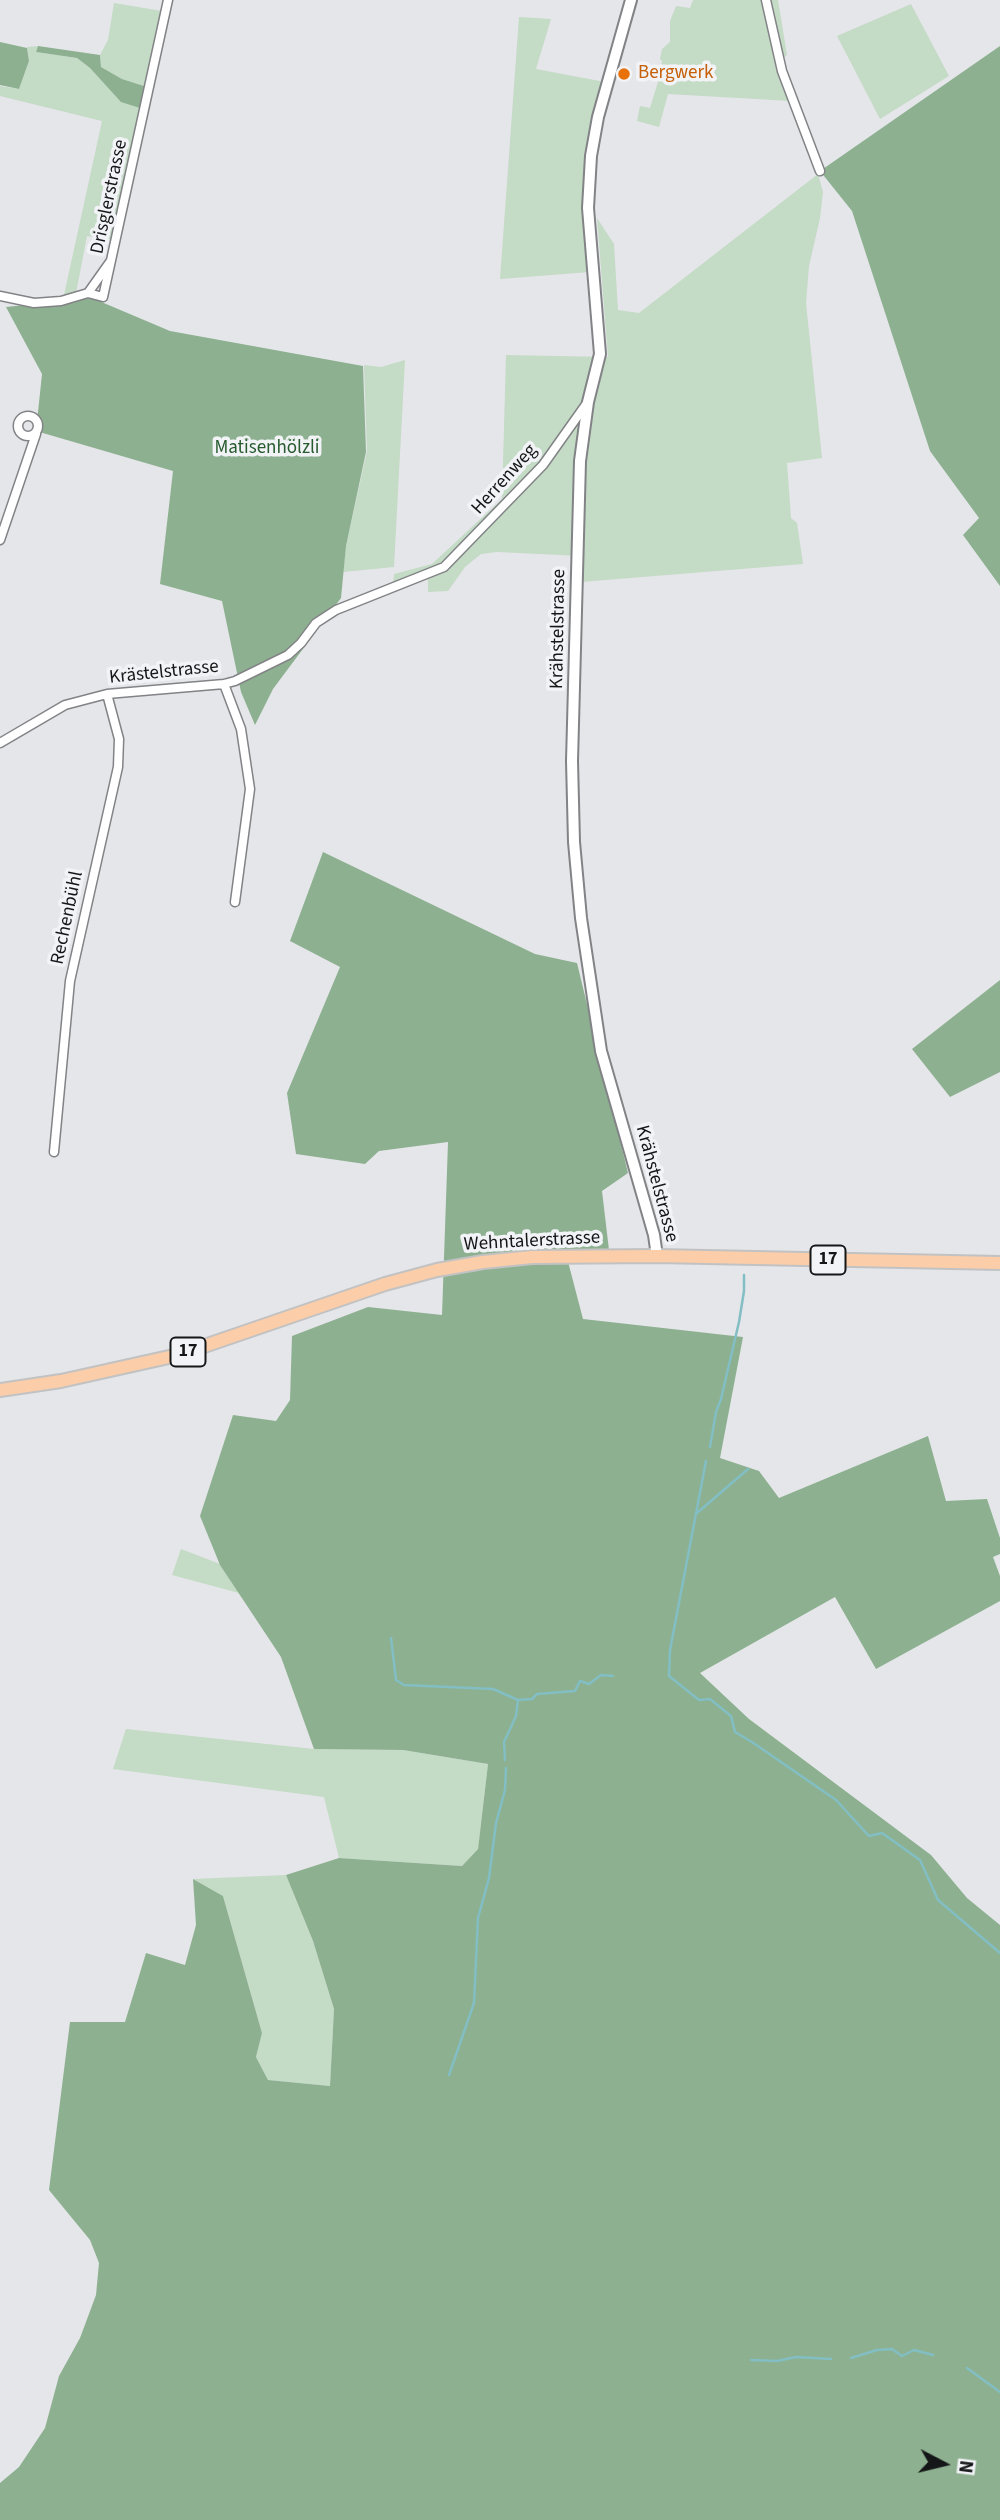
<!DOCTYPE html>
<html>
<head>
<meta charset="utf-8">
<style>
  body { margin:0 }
  #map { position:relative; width:1000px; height:2520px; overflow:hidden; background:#e5e6ea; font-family:"Source Sans 3",sans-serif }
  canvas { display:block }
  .north { position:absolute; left:909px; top:2429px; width:70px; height:70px; -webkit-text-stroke:5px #f2f3f7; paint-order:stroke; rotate:97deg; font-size:19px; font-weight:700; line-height:28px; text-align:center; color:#151617 }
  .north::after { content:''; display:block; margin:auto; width:24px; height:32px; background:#151617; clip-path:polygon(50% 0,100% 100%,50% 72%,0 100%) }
</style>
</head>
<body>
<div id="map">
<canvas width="1000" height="2520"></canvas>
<div class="north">N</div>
</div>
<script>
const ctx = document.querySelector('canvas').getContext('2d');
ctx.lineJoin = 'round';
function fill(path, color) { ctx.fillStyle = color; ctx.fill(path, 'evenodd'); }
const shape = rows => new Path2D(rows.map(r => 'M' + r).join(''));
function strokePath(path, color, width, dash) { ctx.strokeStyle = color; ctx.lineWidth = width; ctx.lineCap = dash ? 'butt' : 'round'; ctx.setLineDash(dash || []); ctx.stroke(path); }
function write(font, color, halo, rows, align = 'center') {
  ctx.font = font + ' "Source Sans 3",sans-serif'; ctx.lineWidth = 7; ctx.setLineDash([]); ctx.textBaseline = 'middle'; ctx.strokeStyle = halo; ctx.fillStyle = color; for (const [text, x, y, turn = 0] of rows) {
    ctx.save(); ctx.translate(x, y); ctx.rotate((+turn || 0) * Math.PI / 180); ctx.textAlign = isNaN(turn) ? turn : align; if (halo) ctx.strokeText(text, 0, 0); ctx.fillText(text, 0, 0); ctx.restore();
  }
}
fill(shape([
  [693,0,778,0,787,55,776,63,791,101,668,94,659,127,637,121,640,106,650,108,661,72,662,61,660,59,662,49,670,42,670,21,676,6,690,8],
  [114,3,162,11,147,87,122,79,101,67,100,55,108,40],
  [911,4,949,76,880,119,837,36],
  [519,17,551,19,536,69,605,82,588,156,590,272,500,279],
  [38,46,36,52,77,58,90,68,121,101,143,109,115,240,87,236,76,293,64,295,102,121,0,96,0,86,19,89,29,61,27,47],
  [818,174,823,192,820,218,809,266,806,303,822,458,787,463,791,518,797,523,803,564,581,582,581,556,497,552,481,554,465,567,448,591,428,592,428,574,393,585,394,574,432,564,502,499,506,355,608,357,597,218,614,244,618,310,639,313],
  [405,360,394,567,343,572,346,546,367,451,364,365,381,367],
  [181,1549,220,1564,239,1593,172,1575],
  [126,1729,314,1749,403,1750,488,1764,478,1849,462,1866,339,1858,324,1797,113,1769],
  [286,1875,313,1941,334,2009,330,2086,268,2080,256,2057,262,2033,223,1896,193,1879]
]), '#c4dbc5');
fill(shape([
  [0,42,27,48,29,61,19,89,0,85],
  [38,46,100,55,101,67,122,79,147,87,143,109,121,102,90,68,77,58,36,52],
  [1000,46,1000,586,963,535,979,518,930,451,852,211,820,171],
  [92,298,170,331,363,366,366,452,346,546,341,598,273,689,255,725,241,692,222,601,160,584,173,471,36,431,42,374,6,307],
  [323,852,535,954,577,963,628,1173,602,1191,609,1250,566,1254,583,1319,743,1337,720,1458,759,1471,779,1498,928,1436,946,1501,987,1499,1000,1538,1000,1554,993,1557,1000,1576,1000,1601,876,1669,835,1597,700,1673,749,1719,931,1855,967,1898,1000,1925,1000,2520,0,2520,0,2483,19,2467,45,2428,59,2376,80,2338,96,2295,99,2263,90,2240,49,2190,70,2022,125,2022,146,1953,185,1965,196,1925,193,1879,223,1896,262,2033,256,2057,268,2080,330,2086,334,2009,313,1941,286,1875,339,1858,462,1866,478,1849,488,1764,403,1750,314,1749,281,1657,220,1565,200,1516,233,1415,276,1421,290,1400,292,1336,368,1307,442,1315,448,1142,379,1151,365,1164,296,1154,287,1093,340,967,290,941],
  [1000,980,1000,1072,950,1097,912,1049]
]), '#8db190');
strokePath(shape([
  [710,1447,716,1412,721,1399,739,1322,744,1291,744,1275],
  [706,1461,670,1650,669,1676,699,1700,710,1699,731,1716,735,1732,752,1742,836,1800,869,1836,882,1833,920,1860,938,1900,1000,1953],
  [697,1513,748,1469],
  [391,1638,396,1680,404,1685,493,1689,518,1700,532,1699,537,1694,575,1691,580,1681,589,1684,601,1675,613,1676],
  [505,1760,504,1742,516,1716,518,1700],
  [449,2075,474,2003,478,1918,489,1878,496,1823,505,1790,506,1768],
  [851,2358,877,2350,892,2349,902,2356,914,2350,933,2355],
  [751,2360,777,2361,796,2357,831,2359],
  [967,2368,1000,2392]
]), '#82bec3', 2.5);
const minor = shape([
  [766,0,782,71,820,171],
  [88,293,110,262],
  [0,296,34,303,61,301,88,293,103,297,168,0],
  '18 426a10 10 0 1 1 20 0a10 10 0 1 1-20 0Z',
  [0,540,36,434],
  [224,684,241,729,250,789,235,902],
  [0,743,65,705,107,694,224,684,235,681,288,655,301,643,316,623,336,610,444,567,543,465,587,403],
  [54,1152,70,981,118,767,119,739,107,694]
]);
const secondary = shape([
  [631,0,598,117,591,156,588,208,600,354,588,402,580,461,572,761,574,842,581,918,601,1051,654,1235,657,1256]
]);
const primary = shape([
  [0,1390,61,1381,178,1355,385,1284,437,1270,483,1262,532,1257,657,1256,1000,1263]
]);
strokePath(minor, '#828386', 11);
strokePath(secondary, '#828386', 14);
strokePath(primary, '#c2c2c3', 16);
strokePath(minor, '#fff', 8);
strokePath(secondary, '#fff', 10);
strokePath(primary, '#fbcda8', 12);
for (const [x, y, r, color] of [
  [624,74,7,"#e8710a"]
]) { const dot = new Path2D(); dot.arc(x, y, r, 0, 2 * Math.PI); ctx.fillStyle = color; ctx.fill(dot); strokePath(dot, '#f2f3f7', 2.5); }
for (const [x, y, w] of [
  [828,1260,35],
  [188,1352,35]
]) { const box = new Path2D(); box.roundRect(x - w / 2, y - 14.5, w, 29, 5); ctx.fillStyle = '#f2f3f7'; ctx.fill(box); strokePath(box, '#151617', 2); }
write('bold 18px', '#151617', null, [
  ["17",828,1260],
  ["17",188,1352]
]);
write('19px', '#c56008', '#f2f3f7', [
  ["Bergwerk",638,74]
], 'left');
write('19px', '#151617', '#f2f3f7', [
  ["Drisglerstrasse",110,197,-78],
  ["Herrenweg",505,480,-48],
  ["Krähstelstrasse",559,629,-89],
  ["Krästelstrasse",164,673,-6],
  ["Rechenbühl",68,918,-78],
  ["Krähstelstrasse",656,1184,75],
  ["Wehntalerstrasse",532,1242,-3]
]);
write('19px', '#275b2e', '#f2f3f7', [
  ["Matisenhölzli",267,449]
]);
</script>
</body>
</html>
